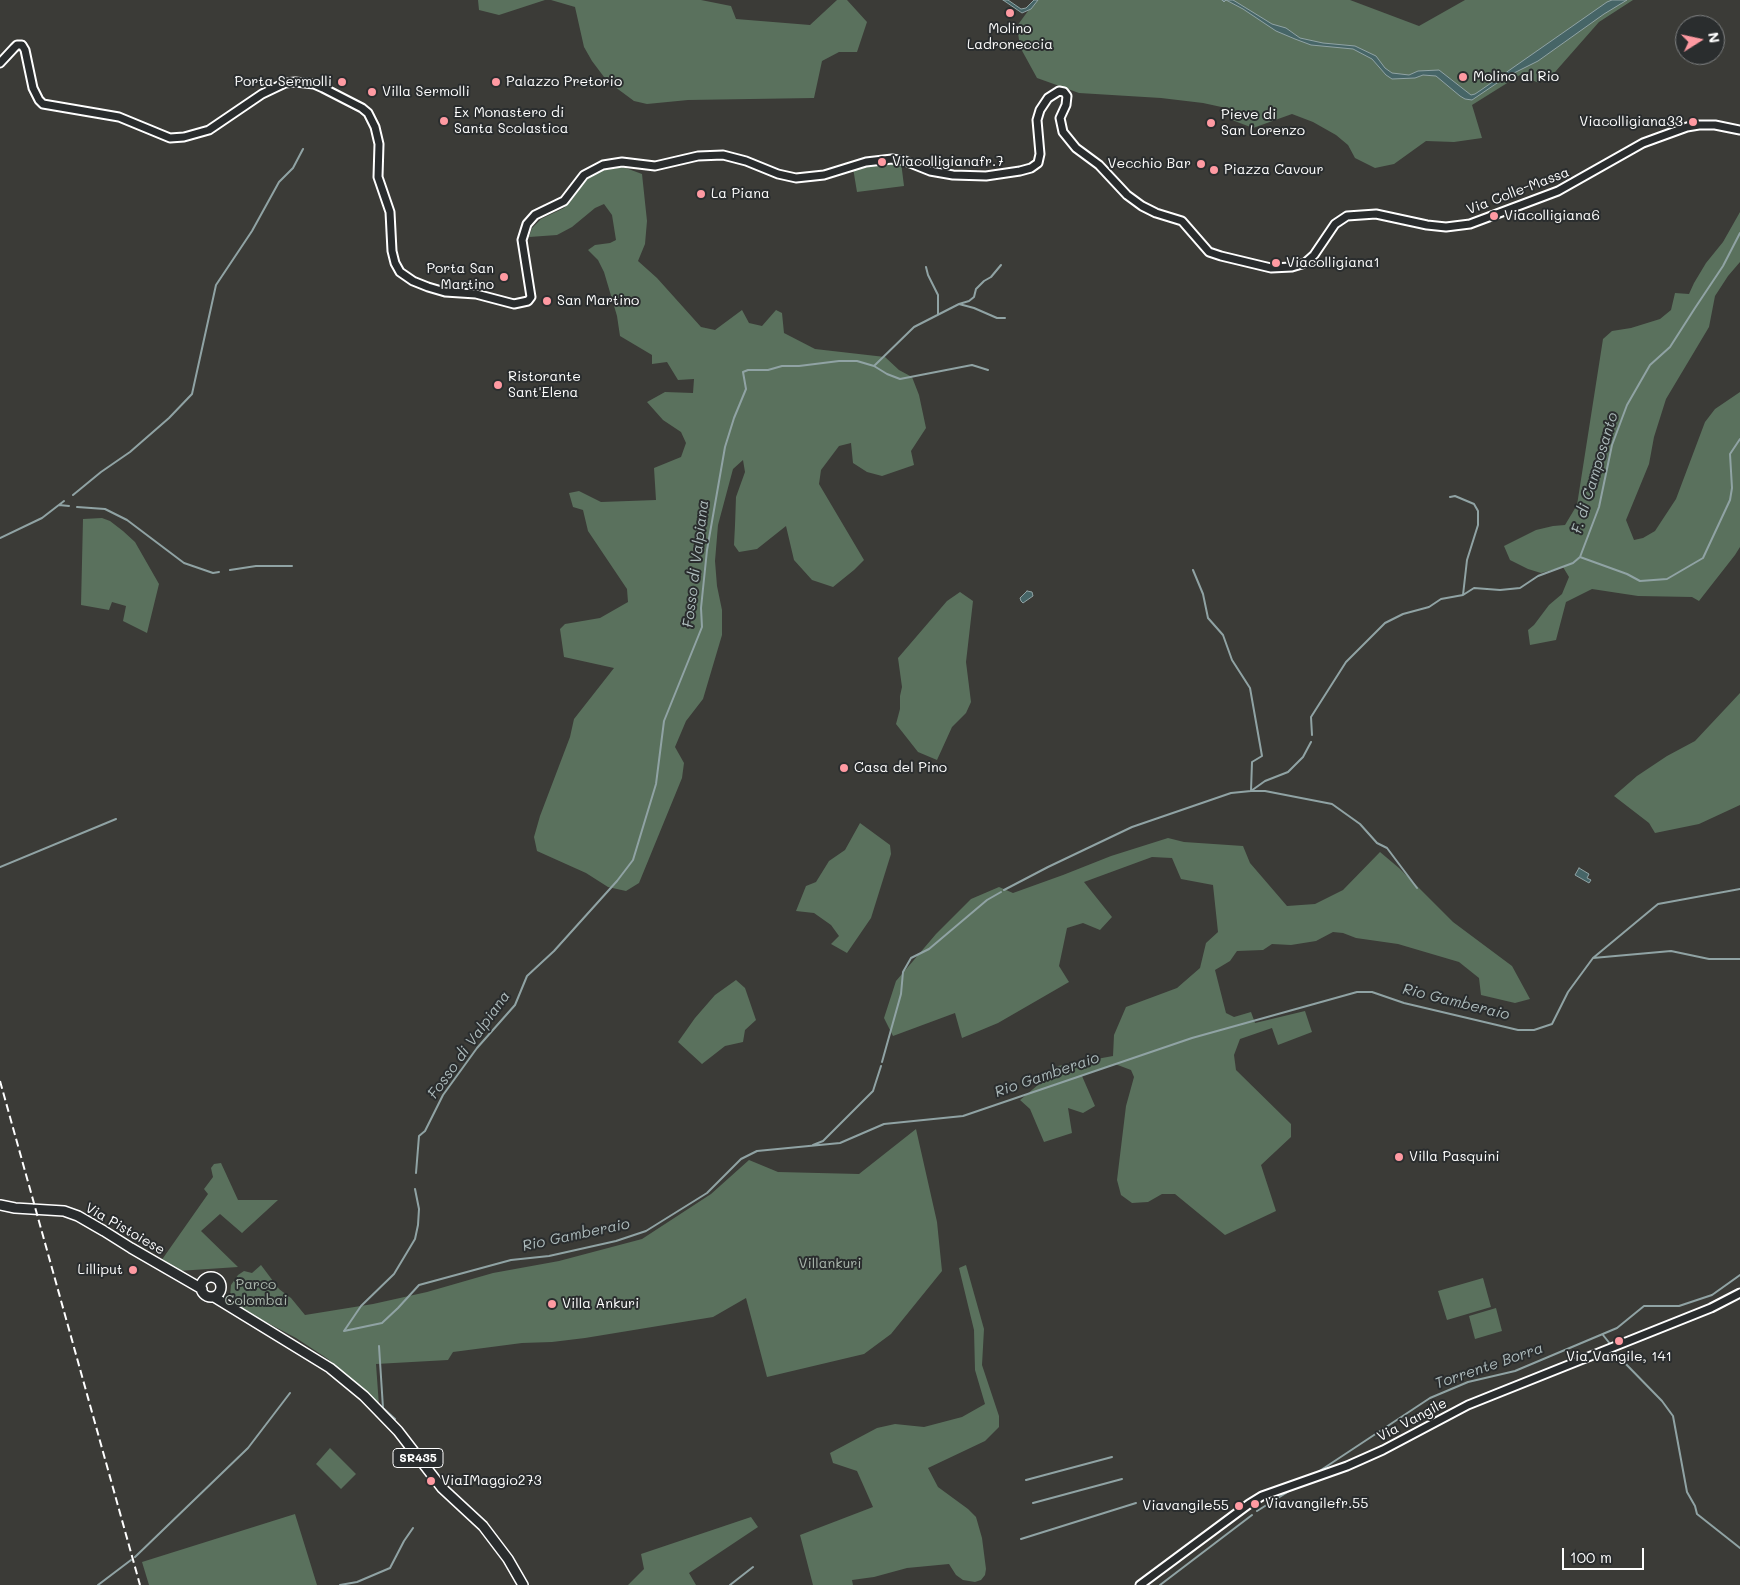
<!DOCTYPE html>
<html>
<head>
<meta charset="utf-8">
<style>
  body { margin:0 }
  #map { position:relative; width:1740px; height:1585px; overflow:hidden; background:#3b3b37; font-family:Mali,sans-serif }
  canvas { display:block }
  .north { position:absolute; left:1675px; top:15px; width:50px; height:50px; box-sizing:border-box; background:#2a2d2e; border:1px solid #7f8182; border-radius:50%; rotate:80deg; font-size:14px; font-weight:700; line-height:20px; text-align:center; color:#fff }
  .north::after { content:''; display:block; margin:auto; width:18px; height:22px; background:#ff9aa2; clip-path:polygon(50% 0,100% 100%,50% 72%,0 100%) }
  .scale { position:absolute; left:1562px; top:1548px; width:82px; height:22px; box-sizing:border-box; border:2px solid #fff; border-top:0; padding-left:6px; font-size:15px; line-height:18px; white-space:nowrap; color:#fff; -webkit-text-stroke:4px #2a2d2e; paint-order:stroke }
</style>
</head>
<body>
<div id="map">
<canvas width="1740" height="1585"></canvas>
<div class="north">N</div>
<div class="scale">100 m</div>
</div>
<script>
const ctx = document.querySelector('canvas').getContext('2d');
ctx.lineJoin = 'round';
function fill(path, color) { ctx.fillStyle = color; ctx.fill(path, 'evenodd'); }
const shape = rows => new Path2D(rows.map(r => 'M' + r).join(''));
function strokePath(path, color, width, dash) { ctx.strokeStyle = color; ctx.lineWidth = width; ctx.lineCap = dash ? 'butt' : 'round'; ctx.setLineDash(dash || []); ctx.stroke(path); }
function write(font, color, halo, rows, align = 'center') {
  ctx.font = font + ' Mali,sans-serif'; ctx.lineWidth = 4; ctx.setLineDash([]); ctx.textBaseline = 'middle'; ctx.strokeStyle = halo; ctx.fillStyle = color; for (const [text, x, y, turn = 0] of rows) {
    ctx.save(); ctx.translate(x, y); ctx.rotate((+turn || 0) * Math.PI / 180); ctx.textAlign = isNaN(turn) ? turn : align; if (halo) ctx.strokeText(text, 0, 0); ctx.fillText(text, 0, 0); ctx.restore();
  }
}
fill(shape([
  [478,0,545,0,499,15,479,10],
  [551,0,701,0,731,6,736,19,810,25,837,0,847,0,867,22,857,52,839,52,822,61,814,98,688,100,647,104,634,101,607,81,592,61,584,47,575,7],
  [1036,0,1350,0,1419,26,1465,0,1633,0,1599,22,1555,72,1539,83,1520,75,1472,105,1482,138,1454,142,1426,141,1394,164,1375,168,1355,158,1348,145,1336,135,1313,122,1292,114,1253,128,1232,120,1226,108,1203,103,1161,98,1079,93,1037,78,1020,47,1017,26],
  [901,162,904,186,857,192,853,168],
  [623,167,642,174,647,221,645,244,638,261,657,278,701,327,715,330,742,310,749,323,762,326,776,310,782,313,784,333,815,349,885,357,899,370,912,377,919,395,926,428,911,451,914,465,882,476,867,472,853,463,851,443,839,446,821,470,819,484,864,560,854,570,833,587,812,580,794,560,786,526,757,549,739,552,734,545,735,525,736,497,745,472,743,460,733,469,718,525,715,561,717,586,722,610,722,635,703,699,686,721,675,747,684,763,682,778,639,883,626,891,608,887,586,873,537,851,534,837,540,816,570,737,574,719,614,668,564,657,560,629,565,624,600,618,628,602,627,589,588,531,583,510,573,507,569,493,579,491,601,502,656,500,654,468,681,457,686,443,681,432,663,420,647,402,665,392,693,393,694,379,678,380,667,362,652,364,652,355,620,336,617,316,604,272,598,260,588,250,595,245,610,243,616,240,612,215,604,204,595,208,572,227,557,235,529,237,532,228,541,219,564,208,590,176,605,170],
  [1740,212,1740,262,1728,276,1715,296,1709,327,1666,399,1654,437,1649,464,1626,520,1634,540,1643,538,1655,531,1676,499,1705,422,1715,409,1740,392,1740,547,1735,555,1699,601,1692,597,1638,596,1592,589,1566,602,1556,640,1530,645,1528,630,1534,625,1549,605,1562,594,1569,577,1563,567,1541,573,1528,569,1510,560,1504,546,1536,530,1553,526,1565,525,1577,505,1603,339,1612,331,1631,328,1660,319,1671,310,1675,293,1689,294,1694,283,1706,263,1723,242],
  [102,518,110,521,123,531,135,542,159,584,147,633,123,621,126,606,112,602,109,610,81,605,83,519],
  [960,592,973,601,966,662,971,702,966,713,952,727,937,760,918,752,896,724,900,709,900,696,902,687,898,658,947,601],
  [1740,693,1740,805,1699,824,1655,833,1649,823,1614,796,1637,776,1667,756,1695,741],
  [860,823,890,845,891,854,871,918,847,953,831,944,839,936,831,925,814,913,796,911,806,886,816,882,829,861,845,850],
  [1168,838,1184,842,1243,846,1250,863,1287,906,1315,904,1343,890,1380,852,1399,868,1453,922,1512,966,1530,999,1515,1003,1481,995,1479,978,1459,962,1398,944,1356,938,1343,933,1333,932,1316,941,1291,945,1272,944,1263,950,1237,951,1230,961,1215,970,1226,1013,1234,1017,1251,1012,1255,1023,1305,1011,1312,1032,1278,1045,1272,1028,1240,1039,1234,1055,1236,1070,1291,1124,1291,1137,1261,1165,1276,1211,1225,1235,1175,1194,1162,1194,1148,1202,1132,1203,1121,1195,1117,1180,1126,1106,1134,1077,1131,1070,1115,1064,1082,1076,1095,1106,1083,1113,1068,1108,1072,1133,1044,1142,1030,1109,1020,1100,1051,1074,1058,1066,1113,1056,1114,1035,1126,1007,1177,988,1200,968,1206,943,1218,932,1213,885,1181,879,1172,858,1152,857,1084,882,1112,917,1100,930,1083,923,1067,928,1059,966,1069,982,998,1023,962,1038,955,1013,893,1036,884,1018,896,981,936,934,971,899,999,887,1013,893,1063,875,1111,856],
  [736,980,745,988,756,1020,745,1030,743,1042,725,1046,702,1064,678,1042,695,1018,715,995],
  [916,1129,937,1222,942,1271,891,1334,864,1354,767,1377,746,1298,713,1317,585,1338,552,1342,522,1343,453,1352,448,1360,376,1364,379,1406,328,1359,296,1338,234,1305,230,1296,231,1285,238,1275,244,1271,252,1273,261,1265,279,1289,291,1298,305,1315,373,1304,427,1292,493,1273,559,1261,642,1239,711,1194,749,1160,778,1172,859,1174],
  [221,1163,238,1200,278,1200,242,1233,220,1214,201,1231,238,1267,178,1271,161,1261,208,1194,204,1189,213,1177,211,1168,214,1164],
  [966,1265,984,1329,982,1365,999,1416,999,1427,985,1441,928,1468,938,1487,968,1509,976,1517,982,1538,986,1569,985,1575,981,1580,975,1582,963,1580,956,1575,949,1564,907,1568,874,1577,852,1580,853,1585,813,1585,800,1535,873,1507,857,1471,833,1463,830,1453,877,1428,895,1424,924,1427,962,1417,985,1404,975,1370,974,1330,959,1268],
  [1483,1278,1491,1307,1447,1320,1438,1291],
  [1496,1308,1502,1331,1475,1339,1469,1316],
  [330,1448,356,1474,341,1489,316,1464],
  [295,1514,317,1585,149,1585,142,1562],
  [751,1517,758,1527,689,1573,696,1585,628,1585,644,1569,641,1554]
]), '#5a715d');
const water = shape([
  [1003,0,1008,0,1021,9,1026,8,1034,0,1038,0,1031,9,1022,13,1003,0],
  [1222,0,1233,0,1272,24,1286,28,1300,38,1323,43,1355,46,1376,56,1385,68,1392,73,1409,75,1418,71,1439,70,1471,95,1475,94,1481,90,1607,2,1612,0,1627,0,1604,14,1538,61,1506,77,1472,100,1465,99,1460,96,1436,76,1423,75,1415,78,1392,79,1386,75,1372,59,1353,49,1311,45,1295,39,1276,31,1243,9,1226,0,1224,2,1222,0],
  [1027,591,1032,592,1033,596,1023,603,1021,601,1020,598,1027,591],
  [1579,868,1589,874,1587,878,1591,880,1589,883,1575,875,1579,868]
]);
fill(water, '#466567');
strokePath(water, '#90a3a4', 1);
strokePath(shape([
  [926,267,928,275,938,295,938,314],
  [959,304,969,301,974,297,976,289,984,281,991,277,1001,265],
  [874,366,887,374,900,379,972,365,988,370],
  [73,495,101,472,130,452,169,418,192,394,216,285,252,231,279,182,293,168,303,149],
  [1450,497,1455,496,1474,504,1478,511,1478,525,1467,560,1463,595],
  [59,505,69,506],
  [77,507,105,509,127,520,184,563,213,573,219,572],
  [0,538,42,518,64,501],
  [1580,557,1627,574,1640,581,1667,579,1703,558,1730,500,1732,488,1730,454,1740,439],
  [230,570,256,566,292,566],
  [1193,570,1203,594,1208,618,1223,635,1232,660,1250,688,1262,756,1252,762,1251,791],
  [1312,735,1311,717,1346,662,1385,623,1403,614,1429,607,1441,599,1463,595,1474,588,1500,590,1520,588,1538,576,1573,563,1580,557,1599,507,1612,445,1627,405,1650,365,1670,347,1695,308,1723,266,1740,233],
  [1251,791,1265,781,1288,772,1303,757,1311,742],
  [0,867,116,819],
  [1004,890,1048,867,1132,827,1231,793,1251,791,1265,791,1332,804,1360,824,1377,843,1387,848,1417,888],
  [1593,958,1671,951,1709,959,1740,959],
  [882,1062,901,994,903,972,911,958,929,949,987,900,1001,892],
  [813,1145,823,1141,873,1091,881,1066],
  [416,1173,419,1136,425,1131,443,1095,477,1048,515,1005,527,976,554,951,617,881,633,860,656,784,664,721,702,627,701,608,707,550,725,447,734,418,746,389,743,372,748,370,768,370,782,366,799,366,839,361,857,361,874,366,914,327,959,304,974,308,997,318,1005,318],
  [344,1331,382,1323,398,1308,419,1285,511,1260,549,1256,616,1241,646,1231,707,1193,741,1159,757,1151,840,1143,884,1124,963,1116,1192,1038,1357,992,1372,992,1404,1003,1518,1030,1534,1030,1552,1024,1568,992,1593,958,1658,904,1740,889],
  [344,1331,361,1306,394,1274,415,1239,418,1225,419,1209,415,1189],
  [1603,1335,1611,1345],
  [379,1346,383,1408,395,1419],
  [1613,1349,1619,1357,1662,1401,1673,1416,1687,1492,1695,1506,1697,1514,1740,1548],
  [1315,1474,1430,1398,1468,1382,1515,1371,1617,1328,1644,1306,1679,1306,1712,1295,1740,1275],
  [1026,1480,1112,1457],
  [1033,1503,1122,1479],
  [1257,1511,1294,1488],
  [1021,1539,1136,1503],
  [135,1557,248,1448,290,1393],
  [98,1585,131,1560],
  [340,1585,357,1582,390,1568,404,1541,413,1528],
  [730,1585,753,1567],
  [1160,1585,1252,1515]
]), '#90a3a4', 2);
const tertiary = shape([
  [0,63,14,48,17,45,22,45,25,50,33,88,39,100,43,104,119,117,170,138,184,137,209,130,262,94,285,83,295,82,314,84,323,88,362,108,368,113,375,127,379,144,378,177,390,212,392,251,395,263,400,272,413,281,428,287,445,292,476,294,514,304,528,301,531,297,522,240,527,224,535,215,564,201,584,175,603,165,622,162,655,166,698,156,723,155,746,161,778,174,796,178,824,175,866,162,892,159,905,161,930,171,953,175,986,176,1020,171,1031,168,1038,163,1040,154,1037,120,1040,110,1048,98,1059,91,1064,92,1067,96,1066,105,1060,118,1063,132,1076,148,1099,165,1127,195,1142,206,1156,213,1182,221,1209,252,1221,256,1271,268,1292,267,1305,263,1314,255,1335,224,1347,216,1376,214,1427,225,1446,227,1470,224,1558,191,1643,143,1687,127,1699,125,1715,125,1740,130],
  [1140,1585,1249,1504,1262,1496,1347,1466,1383,1450,1468,1405,1711,1308,1740,1293]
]);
const primary = shape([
  [0,1205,15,1208,64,1211,78,1216,104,1231,131,1248,202,1289],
  '201 1287a10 10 0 1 1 20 0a10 10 0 1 1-20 0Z',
  [214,1297,330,1368,364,1396,398,1431,442,1488,483,1526,508,1559,523,1585]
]);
strokePath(tertiary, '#fff', 11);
strokePath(primary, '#fff', 12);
strokePath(tertiary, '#2a2d2e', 7);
strokePath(primary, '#2a2d2e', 9);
strokePath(shape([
  [0,1081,140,1585]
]), '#fff', 2, [8, 4]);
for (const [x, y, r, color] of [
  [1010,13,5,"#ff9aa2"],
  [1463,77,5,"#ff9aa2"],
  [342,82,5,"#ff9aa2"],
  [496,82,5,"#ff9aa2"],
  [372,92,5,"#ff9aa2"],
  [444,121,5,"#ff9aa2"],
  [1693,122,5,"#ff9aa2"],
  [1211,123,5,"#ff9aa2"],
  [882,162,5,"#ff9aa2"],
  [1201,164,5,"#ff9aa2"],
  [1214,170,5,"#ff9aa2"],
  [701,194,5,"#ff9aa2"],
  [1494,216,5,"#ff9aa2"],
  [1276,263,5,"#ff9aa2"],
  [504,277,5,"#ff9aa2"],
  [547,301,5,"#ff9aa2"],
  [498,385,5,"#ff9aa2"],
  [844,768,5,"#ff9aa2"],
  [1399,1157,5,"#ff9aa2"],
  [133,1270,5,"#ff9aa2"],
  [552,1304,5,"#ff9aa2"],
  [1619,1341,5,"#ff9aa2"],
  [431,1481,5,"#ff9aa2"],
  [1255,1504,5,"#ff9aa2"],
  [1239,1506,5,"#ff9aa2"]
]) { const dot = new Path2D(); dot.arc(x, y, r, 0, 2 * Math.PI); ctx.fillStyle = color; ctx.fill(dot); strokePath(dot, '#2a2d2e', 2); }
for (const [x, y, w] of [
  [418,1458,50]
]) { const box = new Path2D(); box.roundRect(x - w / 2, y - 9.5, w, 19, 4); ctx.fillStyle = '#2a2d2e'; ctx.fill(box); strokePath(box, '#fff', 1); }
write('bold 12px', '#fff', null, [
  ["SR435",418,1458]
]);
write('14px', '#fff', '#2a2d2e', [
  ["Molino",1010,29,"center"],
  ["Ladroneccia",1010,45,"center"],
  ["Molino al Rio",1473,77],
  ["Porta Sermolli",332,82,"right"],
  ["Palazzo Pretorio",506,82],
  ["Villa Sermolli",382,92],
  ["Ex Monastero di",454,113],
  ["Santa Scolastica",454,129],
  ["Pieve di",1221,115],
  ["San Lorenzo",1221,131],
  ["Viacolligiana33",1683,122,"right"],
  ["Viacolligianafr.7",892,162],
  ["Vecchio Bar",1191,164,"right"],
  ["Piazza Cavour",1224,170],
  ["La Piana",711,194],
  ["Viacolligiana6",1504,216],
  ["Viacolligiana1",1286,263],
  ["Porta San",494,269,"right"],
  ["Martino",494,285,"right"],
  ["San Martino",557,301],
  ["Ristorante",508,377],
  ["Sant'Elena",508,393],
  ["Casa del Pino",854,768],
  ["Villa Pasquini",1409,1157],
  ["Lilliput",123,1270,"right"],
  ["Villa Ankuri",562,1304],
  ["Via Vangile, 141",1619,1357,"center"],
  ["ViaIMaggio273",441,1481],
  ["Viavangilefr.55",1265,1504],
  ["Viavangile55",1229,1506,"right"]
], 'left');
write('14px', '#fff', '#2a2d2e', [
  ["Via Colle-Massa",1518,191,-21],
  ["Via Pistoiese",125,1229,30],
  ["Via Vangile",1412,1420,-28]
]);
write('14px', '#acb8ae', '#2a2d2e', [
  ["Villankuri",830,1264],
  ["Parco",256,1285],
  ["Colombai",256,1301]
]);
write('italic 15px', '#acbabb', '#2a2d2e', [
  ["F. di Camposanto",1595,473,-73],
  ["Fosso di Valpiana",696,564,-83],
  ["Rio Gamberaio",1456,1002,14],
  ["Fosso di Valpiana",469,1045,-54],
  ["Rio Gamberaio",1047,1075,-19],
  ["Rio Gamberaio",576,1235,-12],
  ["Torrente Borra",1489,1366,-19]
]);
</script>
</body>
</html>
